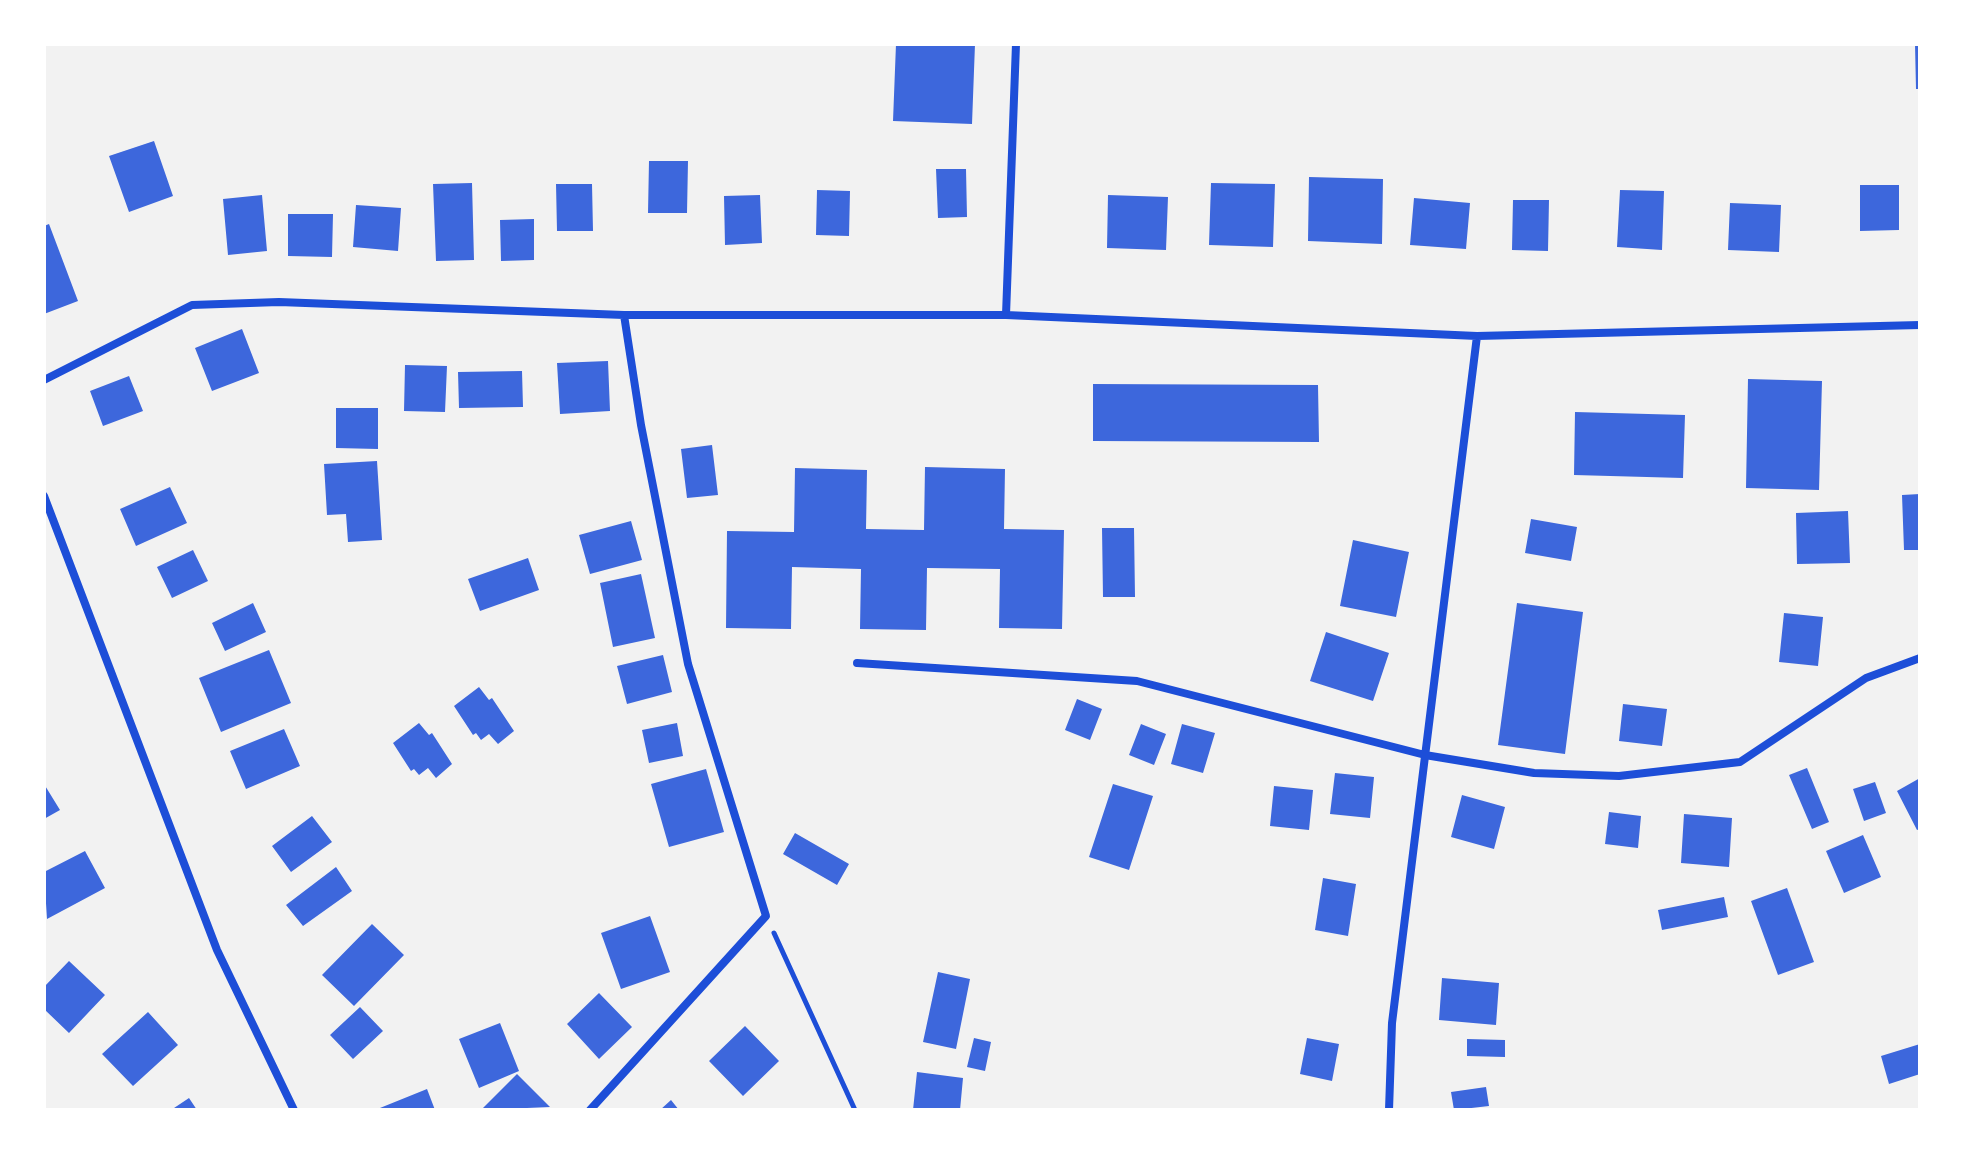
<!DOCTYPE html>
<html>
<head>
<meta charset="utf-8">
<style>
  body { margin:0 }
  #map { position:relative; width:1964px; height:1154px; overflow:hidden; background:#f2f2f2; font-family:Rubik,sans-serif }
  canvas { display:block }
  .frame { position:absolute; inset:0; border:46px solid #fff; pointer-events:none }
</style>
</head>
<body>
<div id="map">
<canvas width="1964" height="1154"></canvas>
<div class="frame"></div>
</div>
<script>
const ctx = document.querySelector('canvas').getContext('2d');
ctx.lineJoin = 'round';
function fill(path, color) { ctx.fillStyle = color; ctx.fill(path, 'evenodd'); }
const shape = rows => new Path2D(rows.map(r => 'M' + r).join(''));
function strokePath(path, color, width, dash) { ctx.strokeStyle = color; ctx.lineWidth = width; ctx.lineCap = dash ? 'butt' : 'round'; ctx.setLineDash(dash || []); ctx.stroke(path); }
fill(shape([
  [896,44,975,44,972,124,893,121],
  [1915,44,1920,44,1920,89,1916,89],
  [154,141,173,196,129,212,109,156],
  [649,161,688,161,687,213,648,213],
  [936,169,966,169,967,217,938,218],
  [1309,177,1383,179,1382,244,1308,241],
  [472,183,474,260,436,261,433,184],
  [1211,183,1275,184,1273,247,1209,245],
  [556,184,592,184,593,231,557,231],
  [1860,185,1899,185,1899,230,1860,231],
  [817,190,850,191,849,236,816,235],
  [1620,190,1664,191,1662,250,1617,247],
  [262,195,267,251,228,255,223,199],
  [760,195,762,243,725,245,724,196],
  [1108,195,1168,197,1166,250,1107,248],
  [1414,198,1470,203,1466,249,1410,245],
  [1513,200,1549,200,1548,251,1512,250],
  [1730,203,1781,205,1779,252,1728,250],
  [356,205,401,208,398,251,353,247],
  [288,214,333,214,332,257,288,256],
  [534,219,534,260,501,261,500,220],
  [49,224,78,301,44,314,44,226],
  [242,329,259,373,212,391,195,348],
  [608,361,610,411,560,414,557,363],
  [405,365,447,366,445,412,404,411],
  [522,371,523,407,459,408,458,372],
  [129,376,143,411,103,426,90,391],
  [1748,379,1822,381,1819,490,1746,488],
  [1093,384,1318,385,1319,442,1093,441],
  [336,408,378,408,378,449,336,448],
  [1575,412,1685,415,1683,478,1574,475],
  [712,445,718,495,687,498,681,449],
  [377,461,382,540,348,542,346,514,327,515,324,464],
  [925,467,1005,469,1004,529,1064,530,1062,629,999,628,1000,569,927,568,926,630,860,629,861,569,792,567,791,629,726,628,727,531,794,532,795,468,867,470,866,529,924,530],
  [170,487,187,523,136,546,120,509],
  [1920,494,1920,550,1904,550,1902,495],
  [1848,511,1850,563,1797,564,1796,513],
  [1531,519,1577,527,1571,561,1525,553],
  [631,521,642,560,590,574,579,535],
  [1102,528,1134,528,1135,597,1103,597],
  [1353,540,1409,552,1396,617,1340,606],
  [193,550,208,581,172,598,157,567],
  [528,558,539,590,480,611,468,579],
  [641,574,655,638,613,647,600,583],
  [253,603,266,632,225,651,212,623],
  [1517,603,1583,612,1565,754,1498,745],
  [1784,613,1823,617,1818,666,1779,662],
  [1326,632,1389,653,1373,701,1310,681],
  [269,650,291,703,221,732,199,678],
  [663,655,672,692,627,704,617,666],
  [479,687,489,700,492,698,514,731,498,744,489,734,481,740,476,733,473,735,454,706],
  [1077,699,1102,709,1090,740,1065,730],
  [1623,704,1667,709,1662,746,1619,741],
  [419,723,429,735,432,733,452,764,436,778,428,768,419,775,414,769,411,771,393,743],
  [677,723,683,756,649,763,642,730],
  [1141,724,1166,734,1154,765,1129,755],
  [1182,724,1215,733,1203,773,1171,764],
  [284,729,300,766,246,789,230,751],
  [1807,768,1829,822,1812,829,1789,775],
  [706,769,724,832,669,847,651,784],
  [1335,773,1374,777,1370,818,1330,814],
  [1920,778,1920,829,1917,830,1897,791],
  [1875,782,1886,813,1864,821,1853,789],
  [44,784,60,810,44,819],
  [1113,784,1153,796,1129,870,1089,857],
  [1274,786,1313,790,1309,830,1270,826],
  [1462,795,1505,807,1494,849,1451,837],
  [1609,812,1641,816,1638,848,1605,844],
  [1684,814,1732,818,1729,867,1681,863],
  [312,816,332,842,291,872,272,846],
  [795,833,849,864,837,885,783,854],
  [1863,835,1881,877,1844,893,1826,851],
  [85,851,105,888,47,919,44,872],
  [336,867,352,891,303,926,286,905],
  [1323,878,1356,884,1348,936,1315,930],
  [1787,888,1814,962,1778,975,1751,901],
  [1724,897,1728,917,1662,930,1658,910],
  [650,916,670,972,621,989,601,933],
  [372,924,404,955,354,1006,322,975],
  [69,961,105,995,69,1033,44,1009,44,987],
  [938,972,970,979,956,1049,923,1042],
  [1442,978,1499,983,1496,1025,1439,1020],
  [599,993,632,1027,599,1059,567,1024],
  [360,1007,383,1031,353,1059,330,1035],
  [148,1012,178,1045,133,1086,102,1054],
  [500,1023,519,1071,479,1088,459,1039],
  [745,1026,779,1061,743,1096,709,1061],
  [974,1038,991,1042,985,1071,967,1067],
  [1307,1038,1339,1044,1332,1081,1300,1074],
  [1467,1039,1505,1040,1505,1057,1467,1056],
  [1920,1044,1920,1074,1889,1084,1881,1056],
  [917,1072,963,1078,960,1110,913,1110],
  [517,1074,550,1107,481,1110],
  [1486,1087,1489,1106,1454,1110,1451,1092],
  [427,1089,435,1110,375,1110],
  [189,1098,197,1110,171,1110],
  [671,1100,679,1110,660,1110]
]), '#3d67dc');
strokePath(shape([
  [774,933,855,1110]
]), '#1d4ed8', 5);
strokePath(shape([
  [1006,315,1016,44],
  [44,380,192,305,279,302,624,315,1006,315,1477,336,1920,325],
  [44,496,217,950,294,1110],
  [857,663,1137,681,1425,755,1534,773,1619,776,1740,762,1866,678,1920,658],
  [590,1110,766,916,688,664,641,425,624,315],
  [1389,1110,1392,1023,1477,336]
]), '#1d4ed8', 8);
</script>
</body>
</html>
